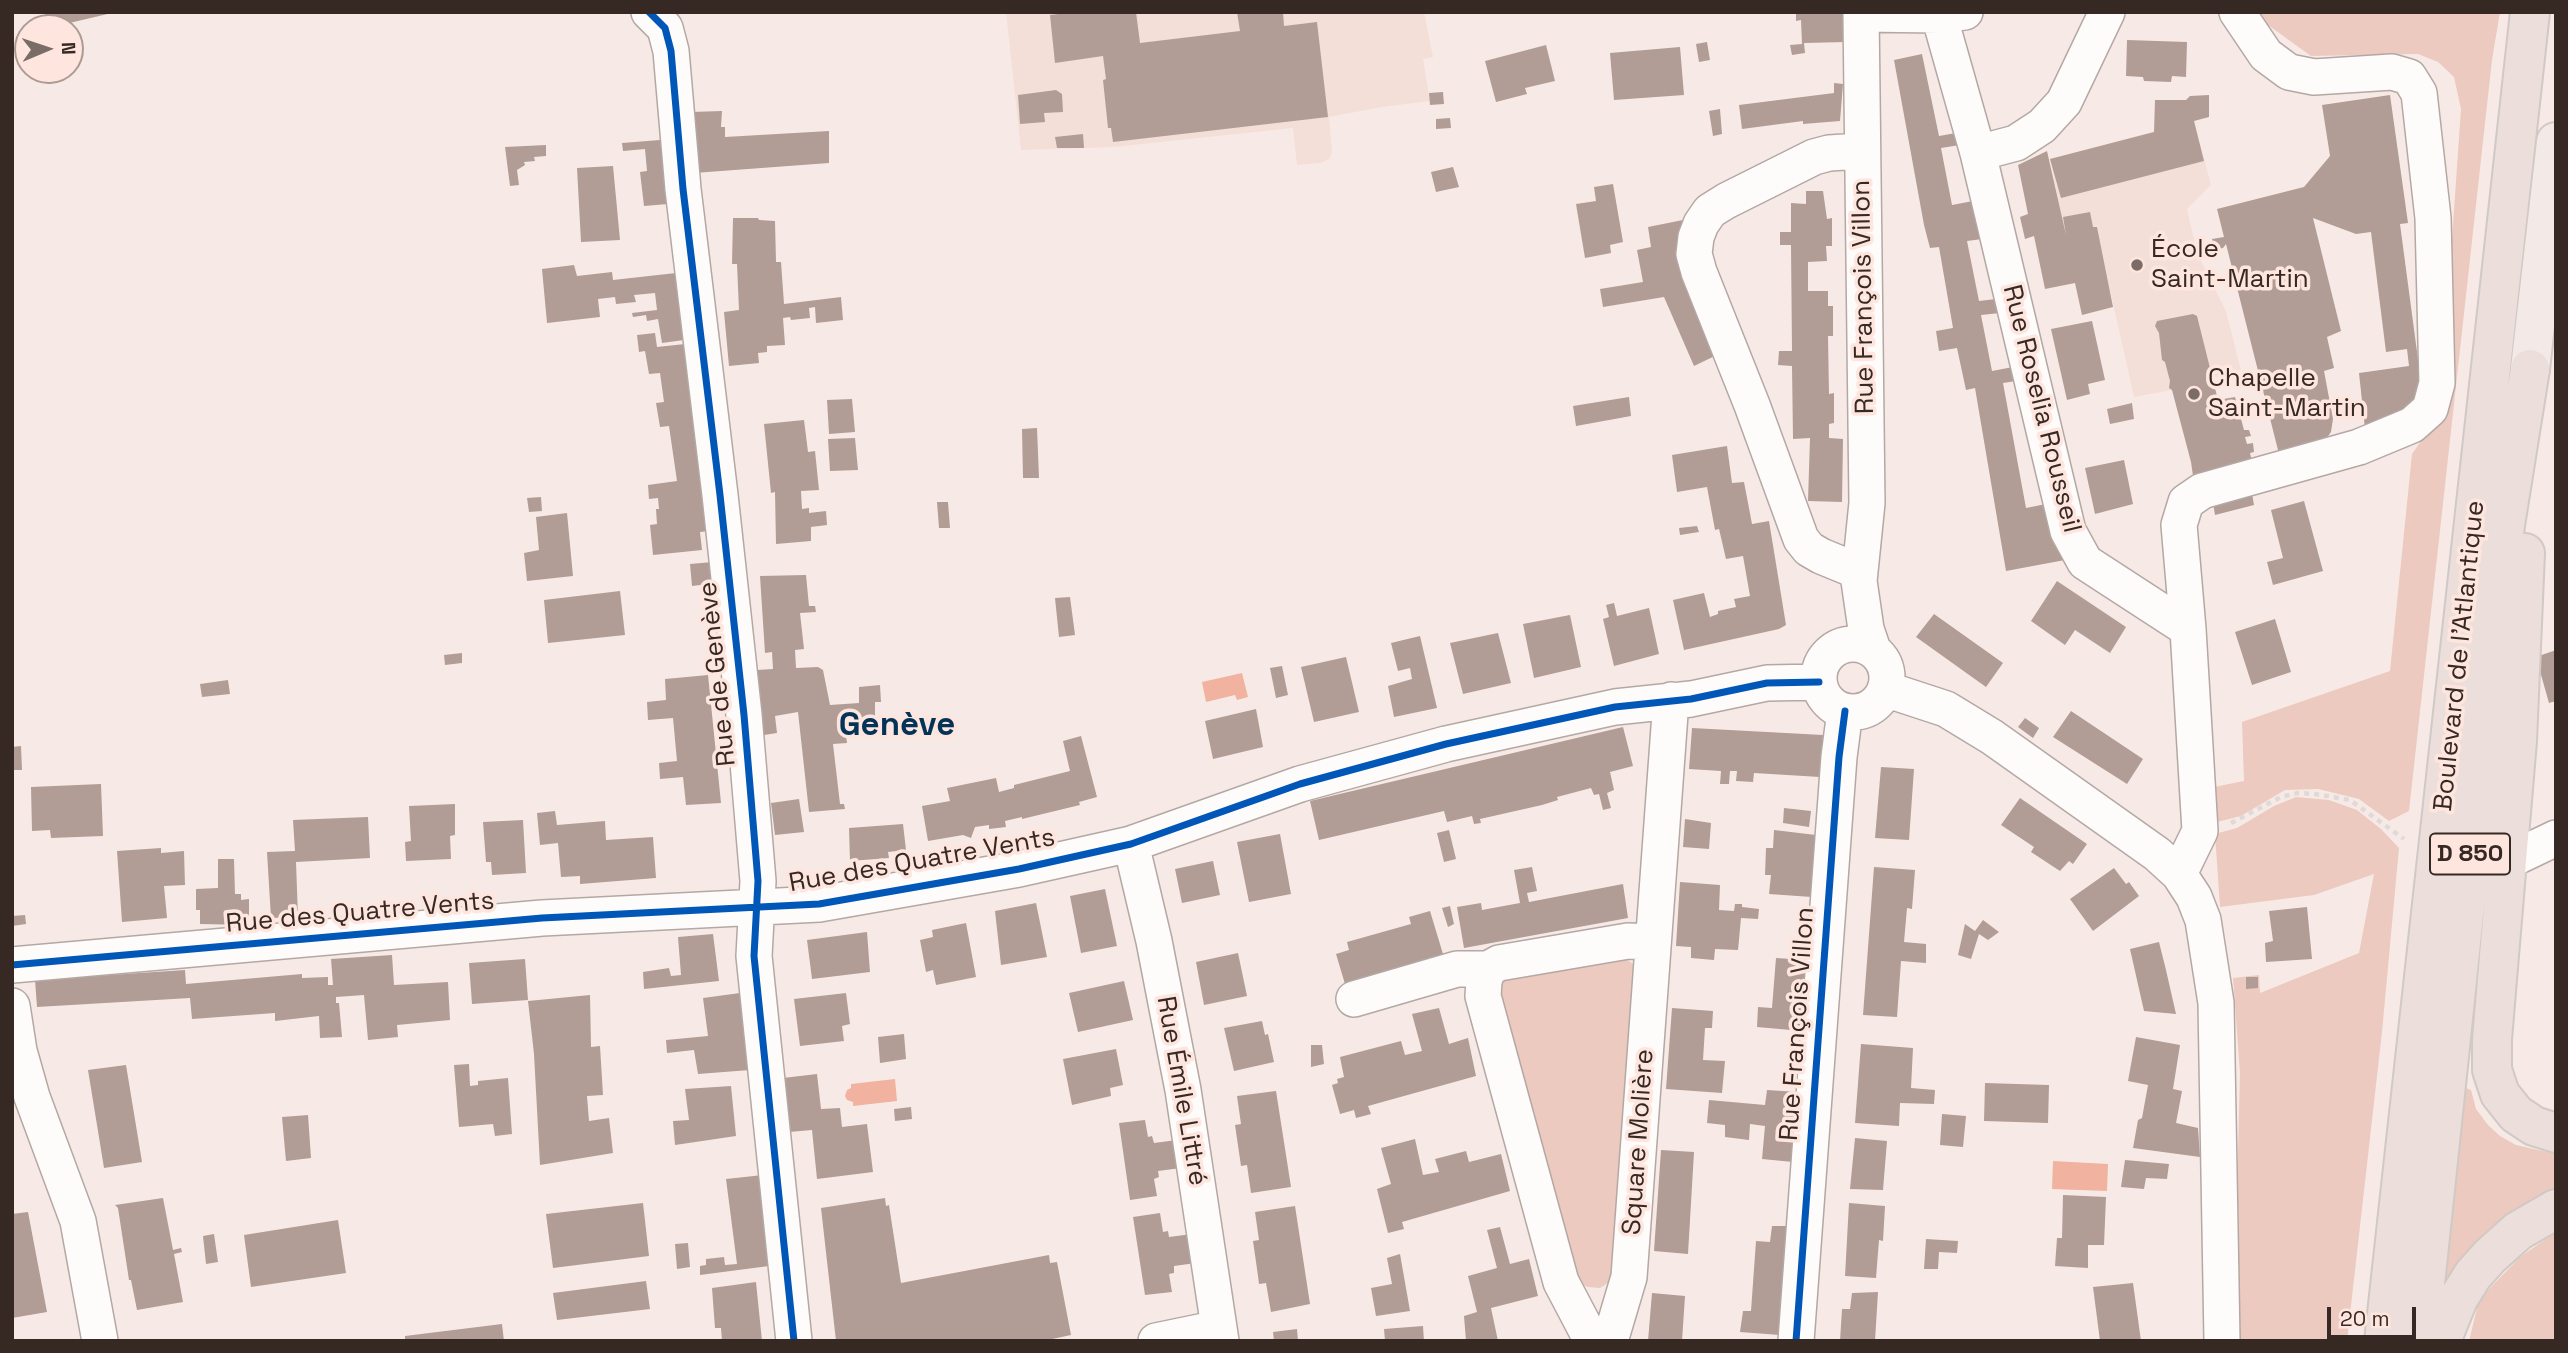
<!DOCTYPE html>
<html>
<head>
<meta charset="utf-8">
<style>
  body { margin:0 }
  #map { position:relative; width:2568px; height:1353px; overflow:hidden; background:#f7eae6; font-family:"Space Grotesk",sans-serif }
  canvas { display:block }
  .frame { position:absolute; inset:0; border:14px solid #362823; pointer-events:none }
  .north { position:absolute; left:14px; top:14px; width:70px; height:70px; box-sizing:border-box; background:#fee6df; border:2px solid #ae9a94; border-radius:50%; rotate:88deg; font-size:19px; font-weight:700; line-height:28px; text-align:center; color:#362823 }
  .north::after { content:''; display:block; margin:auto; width:24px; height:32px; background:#7a6c67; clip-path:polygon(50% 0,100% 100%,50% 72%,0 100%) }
  .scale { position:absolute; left:2327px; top:1307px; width:89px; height:32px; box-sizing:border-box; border:4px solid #362823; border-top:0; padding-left:9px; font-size:21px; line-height:24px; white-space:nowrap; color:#362823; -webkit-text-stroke:5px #fee6df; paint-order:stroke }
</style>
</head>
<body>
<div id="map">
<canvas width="2568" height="1353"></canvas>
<div class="frame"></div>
<div class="north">N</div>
<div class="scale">20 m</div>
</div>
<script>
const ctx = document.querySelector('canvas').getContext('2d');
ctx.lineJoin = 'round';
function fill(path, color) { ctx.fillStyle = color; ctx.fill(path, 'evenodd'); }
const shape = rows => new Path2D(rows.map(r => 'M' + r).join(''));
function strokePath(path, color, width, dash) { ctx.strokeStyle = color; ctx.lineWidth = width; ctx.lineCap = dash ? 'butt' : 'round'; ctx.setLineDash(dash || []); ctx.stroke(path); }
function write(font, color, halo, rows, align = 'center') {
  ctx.font = font + ' "Space Grotesk",sans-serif'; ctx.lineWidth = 7; ctx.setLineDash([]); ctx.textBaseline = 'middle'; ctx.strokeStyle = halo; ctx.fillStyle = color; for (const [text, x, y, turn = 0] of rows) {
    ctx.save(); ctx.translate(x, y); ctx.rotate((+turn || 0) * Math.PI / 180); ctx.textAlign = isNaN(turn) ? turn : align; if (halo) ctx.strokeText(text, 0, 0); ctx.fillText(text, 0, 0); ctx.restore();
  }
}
fill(shape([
  [1006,12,1424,12,1433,57,1423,59,1430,101,1382,107,1329,117,1332,152,1329,159,1320,163,1297,165,1293,128,1114,147,1021,150],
  [2194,121,2211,185,2187,209,2197,253,2226,311,2241,370,2172,390,2134,397,2107,277,2075,283,2050,159]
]), '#f4ded8');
fill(shape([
  [2256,12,2500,12,2492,60,2409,811,2389,821,2359,799,2318,789,2285,790,2241,816,2217,822,2214,787,2244,781,2242,722,2390,671,2412,454,2432,425,2443,369,2461,109,2454,77,2438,62,2418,54,2311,56,2268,25],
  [2296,797,2329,800,2357,810,2381,829,2399,848,2382,1032,2347,1341,2238,1341,2234,1315,2240,1073,2233,978,2259,975,2260,993,2359,953,2374,874,2314,895,2220,907,2215,834,2237,828,2274,806],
  [1625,958,1633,964,1635,975,1613,1272,1608,1283,1600,1288,1588,1287,1578,1283,1497,991,1502,979],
  [2466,1088,2471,1090,2476,1109,2488,1125,2500,1136,2516,1145,2556,1154,2556,1191,2449,1279,2439,1276,2457,1161],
  [2556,1232,2556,1341,2469,1341,2478,1304,2489,1289,2520,1257]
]), '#eccac0');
fill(shape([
  [1242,673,1248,697,1237,700,1235,695,1206,702,1202,682],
  [895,1079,897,1101,853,1106,853,1102,847,1100,845,1096,847,1090,851,1088,851,1084],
  [2053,1161,2108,1164,2107,1191,2052,1189]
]), '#f1b29f');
fill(shape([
  [45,12,112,12,112,13,48,28],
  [1057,12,1136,12,1140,43,1240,31,1237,12,1283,12,1284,26,1317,22,1328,117,1113,142,1111,128,1108,128,1103,80,1106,79,1103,56,1055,63,1050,15,1058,14],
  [1796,12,1845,12,1846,42,1804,43,1805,53,1792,55,1790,45,1802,44,1801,20,1796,21],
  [2127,40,2187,42,2186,77,2172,76,2171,82,2144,81,2143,77,2126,76],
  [1707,42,1710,60,1699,62,1696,44],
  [1546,45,1555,81,1525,88,1527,94,1496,102,1485,61],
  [1680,47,1684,95,1614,100,1610,53],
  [1922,54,1939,136,1956,133,1960,145,1941,148,1952,205,1973,201,1982,239,1967,241,1979,301,1996,299,2000,313,1981,315,1992,371,2013,367,2016,381,2003,383,2026,508,2046,504,2058,549,2065,560,2006,571,1975,388,1966,390,1957,348,1939,351,1936,331,1953,328,1939,247,1930,248,1924,225,1894,60],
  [1834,83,1843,84,1840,121,1803,124,1803,121,1742,129,1739,105,1834,93],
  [1056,90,1062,94,1063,112,1044,113,1045,122,1020,124,1018,95],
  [1443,92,1444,104,1430,105,1429,93],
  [2209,95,2209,117,2194,121,2204,161,2061,198,2050,159,2154,132,2155,100,2186,100,2190,96],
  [2390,95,2408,223,2400,224,2421,382,2406,415,2365,429,2359,373,2409,366,2407,349,2386,352,2371,232,2356,234,2313,218,2341,331,2327,337,2334,368,2324,371,2333,419,2331,432,2326,439,2279,454,2226,244,2223,248,2214,250,2212,239,2224,237,2217,209,2304,187,2330,156,2322,105],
  [1720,109,1722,134,1713,136,1709,111],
  [722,111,721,127,725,127,725,137,829,131,829,163,694,173,691,112],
  [1450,118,1451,128,1436,129,1436,119],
  [1083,134,1084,148,1057,148,1055,137],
  [660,140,668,204,644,206,640,172,647,171,645,149,623,151,622,143],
  [546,145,546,156,534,157,535,161,524,162,525,165,517,170,519,185,510,186,505,147],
  [2047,151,2066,235,2063,217,2090,212,2093,227,2097,227,2113,307,2082,315,2075,283,2045,289,2034,236,2025,239,2020,217,2028,214,2018,165],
  [613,166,620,240,581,242,577,168],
  [1453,167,1459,187,1436,192,1431,172],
  [1613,184,1623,242,1610,245,1611,253,1585,258,1576,204,1596,201,1594,187],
  [1806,191,1823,191,1827,219,1832,218,1832,246,1826,246,1827,261,1808,262,1808,291,1828,291,1828,306,1833,306,1833,336,1828,336,1829,394,1834,393,1834,423,1829,424,1829,438,1843,439,1842,502,1808,501,1810,438,1793,439,1792,366,1778,365,1779,351,1792,351,1791,245,1780,245,1780,232,1791,232,1791,203,1806,204],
  [733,218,758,218,759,220,775,221,776,262,781,262,784,304,841,297,843,320,816,323,815,307,809,308,810,318,791,320,790,317,783,318,785,345,767,346,767,352,758,353,759,363,729,366,724,312,739,310,737,264,732,264],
  [1683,220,1680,242,1721,353,1694,366,1664,297,1603,307,1600,289,1643,282,1637,250,1651,247,1648,227],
  [574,265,577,276,612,272,613,280,676,273,684,340,662,343,658,319,647,321,646,315,633,317,632,313,657,310,655,293,634,295,636,302,616,304,615,297,598,299,600,317,547,323,542,269],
  [2193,314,2197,316,2218,400,2235,397,2244,430,2249,430,2251,436,2245,437,2247,444,2253,443,2254,452,2250,453,2252,462,2193,476,2191,462,2172,390,2169,388,2170,381,2165,362,2162,360,2159,333,2155,326,2157,321],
  [2092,321,2105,380,2088,384,2090,394,2067,400,2051,329],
  [655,333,657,347,685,344,709,531,700,532,702,550,653,555,650,525,657,524,656,509,659,509,658,498,649,499,648,485,677,481,669,426,660,427,656,403,664,402,660,373,649,374,645,351,639,352,637,335],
  [1629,397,1631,416,1576,426,1573,406],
  [852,399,855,432,829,434,827,400],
  [2132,403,2134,419,2110,424,2107,409],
  [804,420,808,452,815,451,819,490,801,491,802,509,809,508,809,513,826,511,827,525,811,527,811,541,776,544,775,492,771,493,764,424],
  [1037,428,1039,478,1023,478,1022,429],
  [855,438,858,470,830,471,828,439],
  [1727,446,1732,483,1744,482,1752,524,1769,521,1786,625,1779,629,1684,650,1673,600,1704,593,1710,617,1718,614,1718,611,1736,607,1734,599,1750,596,1743,556,1726,559,1719,529,1715,530,1707,487,1677,492,1672,455],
  [2124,460,2133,504,2095,514,2085,468],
  [2251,488,2254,505,2215,515,2212,497],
  [541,497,542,511,529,512,527,498],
  [2304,501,2323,571,2273,585,2267,562,2283,558,2271,510],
  [937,502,948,502,950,528,939,528],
  [567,513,573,576,527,581,524,553,539,550,536,517],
  [1697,526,1699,532,1680,535,1679,528],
  [713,562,716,583,692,586,690,564],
  [806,575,809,606,815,606,816,612,800,613,804,649,795,650,796,668,818,667,823,670,830,705,859,703,859,687,880,685,881,702,875,702,875,718,844,719,847,743,833,744,840,804,844,804,845,809,809,812,798,712,775,716,777,733,764,735,757,670,773,669,772,652,765,653,760,576],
  [2057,581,2126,627,2110,653,2075,630,2065,645,2031,621],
  [620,591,625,635,548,643,544,600],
  [1070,597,1075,635,1059,637,1055,598],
  [1614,603,1617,616,1649,608,1659,654,1614,666,1603,619,1609,617,1606,605],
  [1934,614,2003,663,1986,687,1916,637],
  [1570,615,1581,667,1534,678,1523,624],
  [2275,619,2291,672,2252,685,2235,632],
  [1498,633,1511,683,1463,694,1450,643],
  [1420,636,1437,708,1394,717,1388,686,1412,679,1410,668,1398,671,1391,643],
  [2556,650,2556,701,2549,703,2536,657],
  [462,653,462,663,445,665,444,655],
  [1346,657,1359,712,1314,722,1301,667],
  [1282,666,1288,695,1276,698,1270,668],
  [708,675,721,803,686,805,683,777,660,779,659,763,677,761,673,718,648,720,647,702,666,700,665,679],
  [228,680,230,694,202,697,200,684],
  [1256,709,1263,747,1213,759,1205,721],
  [2071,711,2143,759,2127,784,2053,737],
  [2025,718,2039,728,2033,738,2018,727],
  [1623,727,1633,766,1610,772,1614,790,1607,793,1611,808,1603,810,1599,794,1594,795,1591,788,1557,797,1558,800,1542,805,1480,819,1481,823,1474,824,1472,816,1447,822,1444,811,1319,840,1310,801],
  [1692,728,1823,735,1820,777,1754,773,1753,782,1736,781,1737,771,1730,771,1729,784,1720,784,1721,771,1689,769],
  [1081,736,1097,797,1079,802,1080,805,1022,819,1022,817,1005,821,1006,827,989,829,989,825,975,827,971,838,963,835,928,841,922,806,950,801,947,788,996,778,999,792,1014,788,1014,785,1070,771,1063,741],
  [21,746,22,770,12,770,12,747],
  [1881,767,1914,769,1909,840,1875,838],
  [101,784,103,836,51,838,50,830,32,831,31,787],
  [2020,798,2087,844,2073,864,2069,861,2060,871,2031,852,2034,847,2001,825],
  [799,799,804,832,775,835,771,803],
  [455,804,455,835,450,836,451,859,406,861,405,842,411,841,409,806],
  [1784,808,1811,811,1809,827,1783,823],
  [555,811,557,825,605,821,606,840,653,837,656,878,580,884,580,876,561,877,558,843,540,845,537,813],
  [368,817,370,858,296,862,298,917,271,918,267,852,295,851,293,820],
  [1685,819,1711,823,1709,849,1683,847],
  [523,820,526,873,492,875,491,862,486,862,483,822],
  [903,824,906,850,888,852,889,858,850,861,849,828],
  [1449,830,1456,859,1444,862,1437,833],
  [1774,830,1816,835,1812,897,1769,894,1771,875,1765,875,1766,848,1773,848],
  [1280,834,1291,894,1249,902,1237,842],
  [161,848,161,853,184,851,185,885,164,886,167,918,122,922,117,851],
  [218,859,234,859,235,894,241,894,241,900,249,899,249,925,200,924,200,910,196,910,196,889,218,888],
  [1213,861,1220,895,1182,903,1175,869],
  [1532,867,1537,891,1527,893,1529,902,1623,884,1628,918,1464,948,1457,907,1481,903,1482,910,1520,903,1514,870],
  [1874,867,1915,870,1912,909,1907,908,1904,942,1926,944,1926,963,1901,961,1897,1017,1863,1015],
  [2114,868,2126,884,2129,882,2139,896,2093,931,2070,899],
  [1680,882,1720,885,1719,910,1734,911,1735,904,1742,904,1742,907,1759,909,1758,919,1741,918,1738,950,1715,949,1714,960,1691,958,1691,947,1676,946],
  [1105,889,1117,946,1081,953,1070,896],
  [1036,903,1047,957,1001,965,995,911],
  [1450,906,1454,924,1448,927,1442,908],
  [2307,907,2312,959,2266,962,2265,943,2273,941,2269,911],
  [1430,911,1443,954,1345,984,1336,954,1349,950,1347,942,1411,924,1409,917],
  [25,915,26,924,12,926,12,916],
  [1983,920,1999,932,1988,940,1979,934,1971,959,1958,955,1965,924,1975,931],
  [966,923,976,977,936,985,933,970,926,972,920,940,933,937,932,930],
  [867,932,870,972,812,979,807,940],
  [713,934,719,981,644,989,643,972,669,968,671,976,681,975,678,937],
  [2159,942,2166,970,2176,1014,2144,1011,2130,949],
  [1238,953,1247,996,1204,1005,1196,962],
  [392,955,394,985,448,982,450,1020,397,1025,398,1037,368,1040,364,995,336,997,336,1003,339,1003,342,1037,320,1038,319,1016,275,1021,275,1013,192,1019,190,998,37,1007,35,980,185,970,186,984,302,974,302,978,328,977,328,985,333,985,331,959],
  [1776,958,1807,960,1802,1031,1757,1027,1758,1007,1772,1008],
  [525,959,528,1000,472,1004,469,963],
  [2246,977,2258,977,2258,988,2246,989],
  [1124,981,1133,1020,1078,1032,1069,993],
  [740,993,750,1070,698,1074,694,1050,667,1053,666,1040,708,1036,703,998],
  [846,993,850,1024,842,1026,844,1041,800,1046,794,999],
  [590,995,591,1047,600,1046,603,1095,587,1096,589,1121,609,1118,613,1153,540,1165,534,1054,528,1001],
  [1439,1008,1449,1044,1468,1038,1476,1076,1368,1106,1371,1114,1356,1118,1354,1110,1340,1114,1332,1085,1338,1083,1337,1079,1344,1077,1340,1057,1401,1041,1405,1055,1422,1051,1412,1014],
  [1672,1008,1713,1011,1712,1028,1705,1028,1703,1060,1725,1061,1722,1093,1666,1089],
  [1262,1021,1265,1035,1268,1034,1274,1062,1234,1071,1224,1028],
  [904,1034,906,1059,880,1063,878,1037],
  [2136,1037,2180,1045,2173,1089,2182,1091,2176,1123,2198,1128,2200,1157,2133,1148,2138,1120,2142,1118,2148,1085,2128,1081],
  [1861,1044,1913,1048,1911,1088,1935,1090,1934,1104,1900,1103,1899,1126,1855,1123],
  [1311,1045,1322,1045,1324,1064,1311,1067],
  [1116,1049,1123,1085,1110,1088,1111,1096,1072,1105,1063,1059],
  [469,1064,470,1086,478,1085,478,1081,508,1078,512,1134,495,1136,493,1124,459,1127,454,1065],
  [126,1065,142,1162,104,1168,88,1070],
  [817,1074,821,1109,840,1108,842,1127,867,1124,873,1172,817,1179,812,1130,789,1132,783,1078],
  [1985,1083,2049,1085,2048,1123,1984,1121],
  [731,1086,736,1136,675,1145,673,1121,689,1120,685,1089],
  [1767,1090,1798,1092,1793,1162,1762,1159,1765,1126,1750,1124,1749,1140,1725,1137,1725,1125,1707,1123,1709,1100,1765,1105],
  [1276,1091,1291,1187,1251,1193,1247,1165,1241,1166,1235,1125,1241,1124,1237,1096],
  [911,1107,912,1119,895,1121,894,1109],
  [1942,1114,1966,1116,1963,1147,1940,1145],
  [308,1115,311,1158,286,1161,282,1117],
  [1145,1120,1148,1137,1152,1136,1154,1143,1177,1140,1181,1168,1158,1171,1159,1177,1154,1179,1157,1196,1130,1200,1119,1123],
  [1855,1138,1887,1141,1883,1190,1850,1189],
  [1415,1139,1423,1175,1439,1172,1435,1159,1466,1151,1469,1162,1501,1154,1510,1191,1402,1222,1404,1229,1388,1233,1377,1189,1391,1184,1381,1148],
  [1661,1150,1694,1152,1688,1254,1654,1251],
  [2125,1160,2169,1164,2167,1179,2146,1178,2144,1189,2121,1187],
  [763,1175,769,1266,700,1275,700,1266,706,1265,706,1259,724,1257,725,1265,737,1264,726,1179],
  [2063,1195,2106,1197,2104,1245,2088,1245,2088,1268,2055,1266,2057,1238,2062,1238],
  [163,1198,173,1250,181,1248,182,1252,174,1254,183,1302,137,1310,131,1280,129,1280,118,1208,115,1205],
  [885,1198,886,1206,889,1205,901,1283,1049,1255,1050,1263,1057,1262,1071,1335,1043,1341,836,1341,821,1208],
  [643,1203,649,1256,553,1268,546,1214],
  [1849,1203,1885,1206,1883,1241,1879,1240,1876,1278,1845,1276],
  [1295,1206,1310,1304,1271,1312,1266,1283,1259,1284,1258,1276,1253,1241,1259,1240,1255,1212],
  [28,1212,47,1312,12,1318,12,1214],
  [1160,1213,1163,1232,1168,1231,1169,1237,1192,1234,1196,1263,1174,1266,1174,1273,1169,1274,1172,1292,1145,1295,1133,1217],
  [338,1220,346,1273,251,1287,244,1235],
  [1772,1226,1788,1226,1780,1335,1740,1332,1743,1311,1751,1311,1756,1241,1770,1242],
  [1500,1227,1510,1264,1529,1259,1538,1296,1491,1308,1498,1341,1466,1341,1464,1316,1477,1312,1468,1276,1497,1268,1487,1230],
  [214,1234,218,1262,206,1264,203,1236],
  [1926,1239,1958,1241,1957,1253,1939,1252,1938,1269,1924,1269],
  [688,1243,690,1267,677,1269,675,1244],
  [1400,1254,1410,1311,1376,1316,1371,1288,1392,1284,1387,1258],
  [646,1281,650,1309,557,1320,553,1293],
  [756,1282,762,1341,722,1341,721,1328,715,1328,712,1288],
  [2133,1283,2141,1341,2100,1341,2093,1287],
  [1878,1292,1875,1341,1840,1341,1842,1309,1850,1309,1852,1293],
  [1652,1293,1685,1296,1682,1341,1648,1341],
  [502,1324,504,1341,405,1341,405,1336],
  [1423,1326,1424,1341,1385,1341,1384,1329],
  [1297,1329,1298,1341,1274,1341,1273,1332]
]), '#b19c96');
const minor = shape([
  [649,12,665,28,671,51,683,189,720,495,744,715,758,881,754,956,794,1341],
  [1861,12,1867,503,1859,581,1866,629,1873,650],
  [1861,14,1939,15,1965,12],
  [1939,15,1978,153,2068,531,2085,562,2188,629,2200,831,2179,874],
  [1978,153,2016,143,2042,126,2064,102,2107,12],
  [1860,572,1821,556,1809,549,1801,539,1752,405,1699,272,1694,254,1696,237,1701,224,1710,211,1726,201,1814,157,1829,153,1861,151],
  [2188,629,2179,525,2186,502,2202,491,2359,447,2412,425,2430,409,2437,383,2433,218,2419,93,2409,77,2392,72,2314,77,2289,72,2266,55,2237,12],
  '1819 678a34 34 0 1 1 68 0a34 34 0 1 1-68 0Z',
  [1885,689,1946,709,1992,737,2157,854,2179,874,2194,897,2203,920,2216,1003,2222,1341],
  [1131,844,1154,941,1183,1090,1221,1341],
  [2508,861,2556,838],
  [12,965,542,918,819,904,1019,869,1131,844,1300,784,1446,744,1615,707,1691,699,1767,683,1819,682],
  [1354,999,1457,969,1488,969],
  [12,1006,19,1051,32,1097,78,1221,100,1341],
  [1156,1341,1219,1328],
  [1592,1341,1561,1282,1483,996,1484,981,1488,969,1499,963,1628,941,1653,942],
  [1610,1341,1629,1277,1671,700],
  [1796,1341,1839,757,1845,711]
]);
const major = shape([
  [2530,369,2556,142]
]);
const highway = shape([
  [2525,553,2517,741,2492,1039,2492,1070,2500,1094,2516,1114,2534,1126,2556,1133],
  [2384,1341,2530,12],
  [2419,1341,2505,525,2530,369],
  [2441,1341,2458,1299,2473,1275,2490,1256,2518,1231,2556,1209]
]);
strokePath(minor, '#b4a8a4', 38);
strokePath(major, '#d0c9c6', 42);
strokePath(highway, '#d0c9c6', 42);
strokePath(shape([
  [2231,823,2281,797,2298,793,2315,794,2350,800,2404,839]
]), '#dedad8', 4.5, [5, 5]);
strokePath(minor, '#fefcfb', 35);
strokePath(major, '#f3eae8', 38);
strokePath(highway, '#ecdeda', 38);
strokePath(shape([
  [649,12,665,28,671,51,683,189,720,495,744,715,758,881,754,956,794,1341],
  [12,965,542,918,819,904,1019,869,1131,844,1300,784,1446,744,1615,707,1691,699,1767,683,1819,682],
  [1796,1341,1839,757,1845,711]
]), '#0057b8', 7);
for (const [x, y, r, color] of [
  [2137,265,7,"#7a6c67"],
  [2194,394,7,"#7a6c67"]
]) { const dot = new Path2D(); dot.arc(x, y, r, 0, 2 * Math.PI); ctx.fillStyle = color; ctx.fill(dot); strokePath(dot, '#fee6df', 2.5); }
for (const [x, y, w] of [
  [2470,854,80]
]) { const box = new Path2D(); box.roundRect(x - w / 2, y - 20.5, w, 41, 5); ctx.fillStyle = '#fee6df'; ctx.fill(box); strokePath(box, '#362823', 2); }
write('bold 24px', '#362823', null, [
  ["D 850",2470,854]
]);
write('26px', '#362823', '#fee6df', [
  ["École",2151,250],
  ["Saint-Martin",2151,280],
  ["Chapelle",2208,379],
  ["Saint-Martin",2208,409]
], 'left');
write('26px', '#362823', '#fee6df', [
  ["Rue François Villon",1864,297,-91],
  ["Rue Roselia Rousseil",2041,409,76],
  ["Boulevard de l'Atlantique",2460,656,-84],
  ["Rue de Genève",718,674,-96],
  ["Rue des Quatre Vents",922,861,-10],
  ["Rue des Quatre Vents",360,913,-5],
  ["Rue François Villon",1798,1024,-86],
  ["Rue Émile Littré",1181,1091,80],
  ["Square Molière",1639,1142,-86]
]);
write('bold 33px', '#033357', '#fee6df', [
  ["Genève",897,726]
]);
</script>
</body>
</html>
